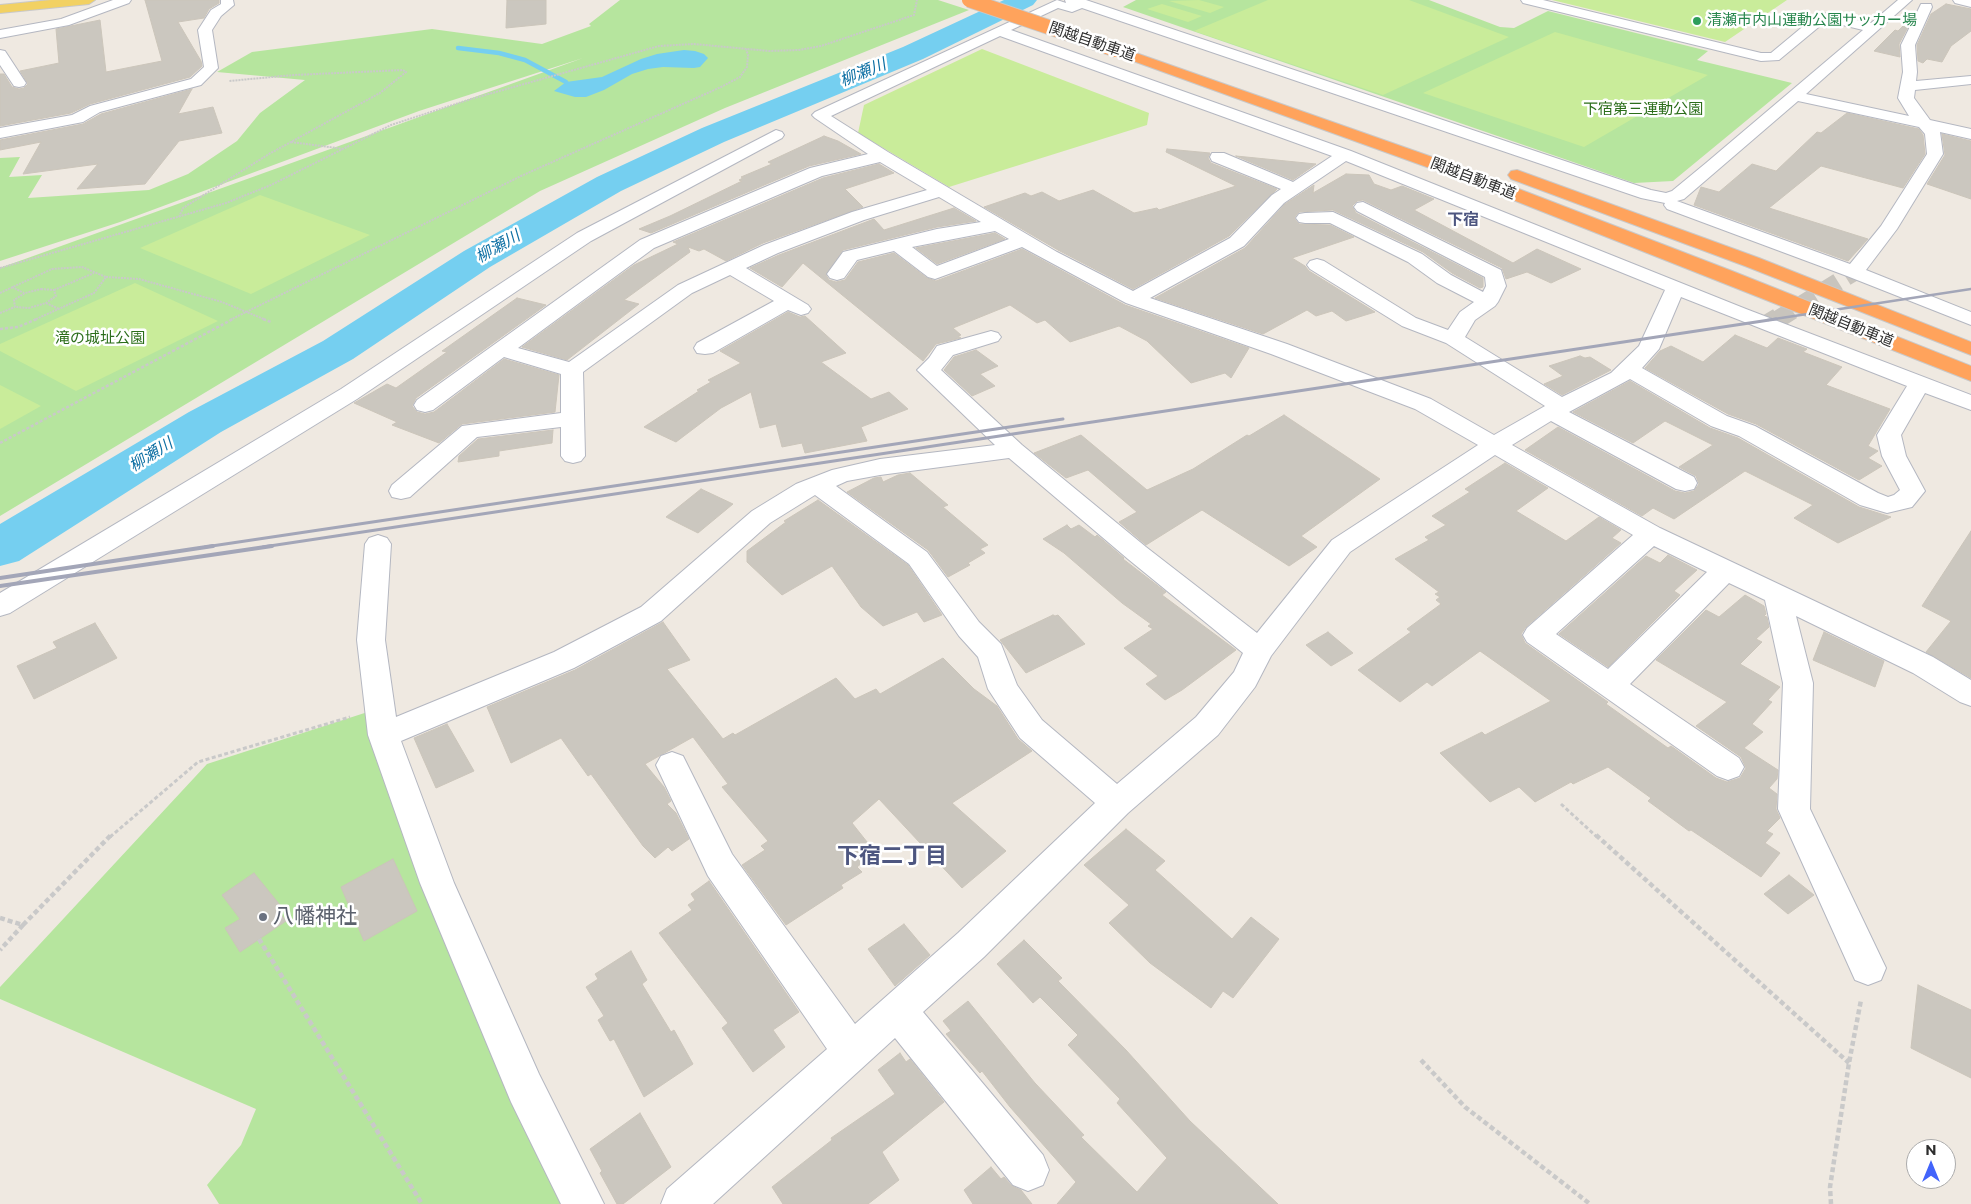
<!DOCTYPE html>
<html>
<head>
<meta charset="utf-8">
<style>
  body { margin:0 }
  #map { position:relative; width:1971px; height:1204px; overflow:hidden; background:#efe9e1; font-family:Montserrat,sans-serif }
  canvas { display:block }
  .north { position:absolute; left:1906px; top:1139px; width:50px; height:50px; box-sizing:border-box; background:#fff; border:1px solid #ababab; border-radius:50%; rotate:0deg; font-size:14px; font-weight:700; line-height:20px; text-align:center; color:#2e2e2e }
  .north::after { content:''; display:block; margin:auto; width:18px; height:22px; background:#4264fb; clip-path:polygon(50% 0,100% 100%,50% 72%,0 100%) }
</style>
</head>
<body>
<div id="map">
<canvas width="1971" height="1204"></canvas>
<div class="north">N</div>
</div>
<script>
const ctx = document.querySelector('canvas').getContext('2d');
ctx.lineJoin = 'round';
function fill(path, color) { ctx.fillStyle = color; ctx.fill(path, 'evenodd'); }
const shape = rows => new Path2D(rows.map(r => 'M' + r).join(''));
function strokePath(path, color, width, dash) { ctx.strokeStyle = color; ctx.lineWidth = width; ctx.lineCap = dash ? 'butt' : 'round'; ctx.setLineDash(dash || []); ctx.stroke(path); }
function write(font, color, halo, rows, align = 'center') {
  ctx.font = font + ' Montserrat,"Noto Sans JP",sans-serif'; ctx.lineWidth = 5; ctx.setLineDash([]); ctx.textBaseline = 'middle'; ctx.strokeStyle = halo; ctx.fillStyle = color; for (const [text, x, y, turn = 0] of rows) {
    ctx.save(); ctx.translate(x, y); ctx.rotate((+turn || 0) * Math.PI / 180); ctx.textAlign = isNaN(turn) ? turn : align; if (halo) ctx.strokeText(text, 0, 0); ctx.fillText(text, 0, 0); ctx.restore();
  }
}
fill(shape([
  [620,0,938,0,969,10,725,108,540,191,0,516,0,268,583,58,419,111,120,222,0,261,0,158,20,157,9,177,42,175,28,198,149,190,188,174,237,141,260,113,305,80,217,72,252,52,432,29,542,44,591,26,589,24],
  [1136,0,1429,0,1500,27,1514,28,1548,11,1708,51,1697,60,1792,83,1673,181,1634,183,1123,7],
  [380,708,583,1204,219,1204,207,1185,241,1145,256,1109,0,999,0,987,207,764]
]), '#b6e59e');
fill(shape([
  [1199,0,1224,7,1210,13,1169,1],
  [1268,0,1409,0,1509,37,1383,95,1194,31],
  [1552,0,1787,0,1725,42],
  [1162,4,1202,16,1188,22,1147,9],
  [1555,32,1708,75,1584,147,1423,93],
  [982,49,1149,113,1147,125,949,187,858,133,864,105],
  [260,195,370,235,251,294,140,248],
  [135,283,218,321,76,391,0,351,0,344],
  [0,385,41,406,0,429]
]), '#c9ec9a');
fill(shape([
  [684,50,695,51,704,54,708,58,700,67,694,68,663,67,648,69,632,74,604,90,586,97,575,97,554,91,566,82,602,77,641,59,657,54]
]), '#75cff0');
fill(shape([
  [998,0,1036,0,1042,2,1002,21,975,11]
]), '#efe9e1');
strokePath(shape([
  [458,48,499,53,525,60,566,82]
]), '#75cff0', 4.5);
fill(shape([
  [1004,0,1037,0,1033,5,923,59,724,142,621,191,490,267,353,359,221,432,19,561,0,566,0,524,189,412,323,341,464,251,597,177,702,128,903,47,1004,0]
]), '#75cff0');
const building = shape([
  [145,0,219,0,219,3,209,9,204,18,178,22,201,61,202,66,190,77,90,104,71,113,0,126,0,74,4,74,12,87,19,89,24,88,28,84,20,71,59,63,56,29,100,20,106,72,162,61,145,0],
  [507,0,546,0,546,24,506,28,507,0],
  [1946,4,1971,9,1971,31,1951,46,1942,62,1927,59,1923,63,1918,61,1917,45,1931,14,1946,4],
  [1903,26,1908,27,1899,44,1900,57,1874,51,1895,30,1898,31,1903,26],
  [192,89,178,114,213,107,222,133,179,141,145,184,77,189,98,164,23,174,41,142,0,150,0,140,83,124,101,114,192,89],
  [1847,113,1919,129,1923,135,1925,154,1903,188,1821,166,1769,208,1868,239,1848,261,1694,205,1701,187,1719,192,1752,164,1776,171,1817,132,1821,133,1847,113],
  [1942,134,1971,141,1971,199,1927,184,1945,155,1942,134],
  [824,136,838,141,861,154,809,166,651,233,639,229,670,216,742,181,739,180,743,178,741,177,772,164,768,162,824,136],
  [1167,149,1210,153,1208,158,1211,163,1277,189,1229,236,1133,289,1058,250,984,207,1025,193,1031,196,1042,192,1059,201,1093,190,1134,213,1157,208,1159,210,1236,186,1166,152,1167,149],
  [1236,156,1316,164,1293,180,1236,156],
  [879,164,894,173,845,189,863,207,763,243,726,261,704,249,699,251,688,247,690,252,624,300,639,304,567,360,522,347,634,265,678,244,673,242,823,178,879,164],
  [1346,174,1369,175,1374,184,1391,190,1402,186,1434,199,1414,210,1513,263,1537,249,1581,269,1551,283,1527,272,1506,279,1502,268,1363,200,1357,201,1352,206,1356,213,1483,278,1483,287,1480,288,1452,273,1423,252,1333,210,1299,212,1294,218,1299,224,1330,225,1354,237,1292,258,1305,266,1309,271,1375,312,1346,321,1332,311,1316,316,1307,310,1263,334,1155,298,1245,248,1285,204,1314,185,1313,193,1346,174],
  [954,208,976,221,937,227,843,250,826,275,829,280,836,282,845,280,858,262,894,253,927,278,936,281,1022,249,1125,305,1249,348,1231,378,1225,373,1191,383,1147,341,1119,326,1070,342,1045,320,1037,323,1010,305,953,328,961,335,958,336,961,338,936,344,923,361,803,263,782,287,750,268,779,255,874,219,884,230,954,208],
  [995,233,1005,239,937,264,916,248,995,233],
  [517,298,546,305,416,398,412,406,417,412,425,414,434,412,504,359,559,375,555,412,462,424,439,443,392,425,397,422,354,403,387,384,396,388,447,352,442,351,517,298],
  [788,312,800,317,805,316,846,353,821,362,871,399,889,392,908,409,861,427,867,441,805,453,802,443,782,447,776,424,760,428,751,392,721,408,676,442,644,427,699,391,697,390,711,382,708,380,741,363,720,351,788,312],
  [1735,335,1767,348,1778,338,1807,349,1803,352,1842,367,1826,385,1890,409,1868,446,1878,451,1868,458,1882,466,1859,480,1756,424,1728,414,1645,368,1660,351,1671,346,1703,362,1735,335],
  [976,350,998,366,980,374,995,386,972,396,944,370,954,357,976,350],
  [1580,356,1585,358,1590,357,1611,370,1562,395,1544,384,1563,376,1549,366,1580,356],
  [1630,381,1710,428,1738,438,1859,507,1891,517,1838,543,1794,518,1813,505,1745,471,1674,519,1653,508,1642,516,1525,450,1558,427,1675,491,1685,493,1694,491,1699,484,1696,476,1679,467,1713,445,1665,421,1633,443,1573,412,1630,381],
  [1284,415,1380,479,1301,536,1317,547,1289,566,1202,510,1146,545,1119,522,1137,512,1088,470,1066,478,1034,453,1081,435,1147,490,1193,469,1247,435,1249,436,1284,415],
  [553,430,552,443,499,451,499,456,458,462,459,456,478,439,553,430],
  [1505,463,1548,488,1516,511,1566,541,1599,517,1621,530,1612,538,1621,543,1526,627,1521,634,1525,643,1608,702,1606,704,1668,748,1671,746,1716,778,1727,782,1740,778,1746,768,1741,757,1696,726,1727,702,1656,660,1706,610,1719,617,1745,595,1764,606,1766,614,1764,616,1767,617,1769,627,1756,639,1762,642,1740,664,1780,687,1768,700,1772,702,1752,724,1763,732,1744,748,1778,770,1777,779,1769,788,1777,794,1776,809,1780,818,1767,831,1773,834,1765,843,1780,853,1761,877,1691,830,1689,831,1648,801,1651,798,1608,767,1573,784,1571,782,1535,802,1519,787,1490,802,1440,753,1482,732,1485,735,1551,701,1480,651,1432,686,1427,682,1400,702,1358,670,1411,632,1407,629,1441,604,1436,600,1440,597,1435,594,1439,592,1395,559,1429,540,1425,537,1446,525,1432,516,1470,492,1465,489,1505,463],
  [910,473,948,505,943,507,988,545,980,549,985,553,968,563,970,565,948,577,928,550,847,492,874,478,881,477,883,482,898,475,910,473],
  [701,489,733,504,698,533,666,517,701,489],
  [818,500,908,565,942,615,924,622,917,612,883,626,861,607,832,566,782,595,747,562,747,551,786,522,784,521,818,500],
  [1067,525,1071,529,1079,525,1095,537,1097,535,1124,558,1123,559,1166,592,1162,595,1236,650,1182,690,1165,700,1146,684,1158,676,1124,648,1153,629,1148,626,1151,624,1122,603,1064,553,1043,539,1067,525],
  [1971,531,1971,678,1926,652,1951,621,1922,606,1971,531],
  [1668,555,1697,570,1674,591,1680,595,1608,667,1559,634,1646,556,1660,563,1668,555],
  [1053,615,1055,616,1058,615,1085,644,1026,673,1000,640,1053,615],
  [663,622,690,660,667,669,723,739,733,733,735,735,836,678,855,699,876,689,880,694,943,658,974,689,997,706,1018,739,1032,751,952,803,1006,851,962,888,879,799,852,823,875,852,857,867,862,872,841,885,843,888,786,925,742,865,765,850,761,846,768,841,722,787,728,784,693,737,645,764,664,787,671,801,667,804,676,813,689,839,672,851,668,847,655,858,643,846,591,774,588,776,561,738,511,763,487,707,575,670,663,622],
  [95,623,117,658,34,699,17,666,57,648,53,642,95,623],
  [1328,632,1353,653,1331,666,1306,645,1328,632],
  [1824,632,1884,661,1875,687,1813,660,1824,632],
  [447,724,474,771,436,788,414,738,447,724],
  [1126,829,1165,861,1155,870,1232,939,1251,917,1279,939,1233,998,1223,991,1211,1008,1150,963,1109,923,1129,905,1084,865,1126,829],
  [393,859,417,911,364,941,341,887,393,859],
  [254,873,284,910,280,913,286,921,240,952,225,928,240,919,222,895,254,873],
  [1789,875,1814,895,1788,914,1764,894,1789,875],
  [709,881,799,1012,773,1030,785,1047,753,1072,722,1028,728,1023,659,933,692,910,688,905,695,900,691,894,709,881],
  [904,924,930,955,895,986,868,949,904,924],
  [1024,940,1062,978,1058,981,1126,1050,1190,1121,1278,1204,1057,1204,1076,1182,1010,1107,982,1071,980,1073,946,1034,951,1031,943,1021,968,1001,1035,1083,1084,1135,1081,1137,1137,1192,1167,1158,1117,1103,1120,1099,1068,1045,1078,1035,1040,997,1033,1003,997,964,1024,940],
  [631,951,647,980,642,984,671,1032,674,1030,693,1064,644,1097,614,1039,610,1041,598,1020,604,1016,586,987,598,979,595,974,631,951],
  [1918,985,1971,1010,1971,1078,1911,1048,1918,985],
  [900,1053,906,1062,910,1059,944,1102,882,1152,899,1180,868,1204,783,1204,772,1187,832,1140,831,1138,895,1094,878,1070,900,1053],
  [640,1113,671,1167,623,1204,617,1204,600,1173,602,1171,590,1149,640,1113],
  [991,1167,1001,1179,1004,1177,1012,1186,1021,1190,1032,1204,973,1204,964,1190,991,1167]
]);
fill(building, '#cbc7bf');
strokePath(building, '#cbc5ba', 1);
strokePath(shape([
  [1777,320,1854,272]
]), '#c8c4bd', 18, [18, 9]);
strokePath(shape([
  [1769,325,1779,319]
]), '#c8c4bd', 23, [23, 12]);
const minor = shape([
  [113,0,131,0,129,3,69,25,0,38,0,30,61,19,113,0],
  [221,0,233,0,234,5,221,16,212,30,218,68,201,85,100,112,83,122,0,138,0,128,72,115,90,106,191,79,204,67,198,30,211,10,221,4,221,0],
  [1057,0,1066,3,1065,0,1086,0,1651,190,1666,193,1672,191,1706,163,1863,30,1826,21,1779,60,1761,61,1523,3,1521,0,1543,0,1761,53,1771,53,1818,14,1823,13,1871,23,1898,0,1912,0,1806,94,1909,116,1898,98,1903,72,1901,45,1921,4,1931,4,1932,7,1915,45,1917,72,1916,81,1971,76,1971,84,1915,90,1914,98,1930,120,1971,129,1971,139,1940,132,1943,154,1897,229,1866,270,1971,312,1971,325,1847,276,1667,209,1664,205,1665,203,1641,198,1082,8,1072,12,1058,8,1011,30,1351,151,1746,309,1971,395,1971,410,1925,393,1901,435,1906,456,1925,491,1912,507,1887,513,1860,505,1739,436,1711,426,1630,379,1569,412,1694,477,1697,483,1694,489,1685,491,1676,489,1551,421,1512,445,1660,528,1933,657,1971,680,1971,706,1960,702,1913,673,1796,616,1813,683,1810,809,1886,968,1881,980,1868,985,1855,980,1778,809,1783,683,1765,600,1729,583,1630,684,1739,758,1744,767,1739,776,1728,780,1717,776,1527,642,1523,635,1527,628,1633,535,1495,455,1350,552,1271,656,1255,687,1218,735,1128,813,984,957,923,1012,1043,1155,1049,1170,1043,1185,1028,1191,1013,1185,895,1038,713,1204,661,1204,667,1189,827,1049,708,876,656,765,661,756,672,752,683,756,732,854,855,1024,958,933,1095,803,1020,738,988,689,978,657,959,636,909,564,815,495,770,523,661,621,574,668,401,741,454,883,539,1074,604,1204,561,1204,511,1102,420,883,368,735,357,640,365,544,369,538,378,535,387,538,391,544,385,640,396,717,554,652,641,607,752,511,796,484,832,470,880,459,995,445,917,370,929,358,937,346,984,333,991,331,998,333,1001,337,998,341,953,355,941,370,1022,445,1146,547,1257,633,1332,540,1478,445,1415,409,1271,354,1126,303,1022,247,935,279,928,277,894,251,857,260,844,278,837,280,830,278,827,274,843,252,937,229,981,222,939,197,864,220,778,253,746,268,808,305,811,309,808,313,801,315,788,310,713,353,705,354,697,353,694,348,697,343,774,301,730,275,692,293,583,372,585,456,581,461,573,463,565,461,561,456,561,427,477,437,410,497,401,499,392,497,389,491,392,485,462,426,561,413,561,374,504,357,433,410,425,412,417,410,414,405,417,400,640,240,810,168,868,154,815,118,812,115,815,112,1057,0],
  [1000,36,1332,156,1293,182,1224,153,1212,153,1210,157,1212,161,1281,189,1272,195,1230,238,1133,291,1057,252,888,152,831,116,1000,36],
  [1798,101,1919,127,1925,134,1927,154,1881,226,1850,264,1677,201,1684,199,1798,101],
  [1346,161,1665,290,1639,346,1611,373,1562,397,1465,337,1475,320,1495,306,1498,302,1506,286,1501,270,1363,202,1357,203,1354,207,1357,211,1485,277,1486,286,1483,292,1451,275,1422,254,1333,212,1305,213,1299,214,1296,218,1299,222,1305,223,1330,223,1408,262,1437,283,1474,302,1460,312,1448,330,1416,318,1324,261,1317,259,1310,261,1307,265,1310,269,1402,326,1446,343,1545,406,1494,435,1431,399,1287,344,1150,298,1244,246,1284,203,1346,161],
  [880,162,927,190,852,212,764,245,678,285,569,362,518,348,654,248,822,176,880,162],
  [995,231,1009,239,937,266,912,247,995,231],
  [1681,297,1907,386,1877,435,1882,456,1900,490,1894,495,1888,497,1878,493,1755,426,1727,416,1642,368,1659,349,1681,297],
  [1009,458,1128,559,1243,653,1234,672,1196,717,1117,784,1042,720,1017,685,1001,644,979,622,927,552,836,486,847,481,880,475,1009,458],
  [1654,546,1707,572,1608,669,1556,634,1654,546],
  [1953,0,1971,0,1971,7,1955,3,1953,0],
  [0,50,5,51,26,83,24,86,19,87,14,86,0,65,0,50],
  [776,130,782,132,784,135,782,138,591,241,357,399,10,613,0,616,0,593,341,389,577,233,776,130]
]);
const major = shape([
  [51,0,95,0,89,4,0,13,0,5,51,0]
]);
const highway = shape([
  [1116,46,1472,171,1732,271,1971,366,1971,381,1460,179,1111,53,1109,50,1116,46],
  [1517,170,1759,258,1971,342,1971,355,1745,266,1511,179,1508,175,1511,171,1517,170]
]);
strokePath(minor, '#b4b7c1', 2);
strokePath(major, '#c9c9c9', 2);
strokePath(highway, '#c9c9c9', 2);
strokePath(shape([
  [291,142,344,149],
  [179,217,183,208,269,154,380,93,406,72,403,70,294,75,229,81],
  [0,268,226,203,271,185,391,125,471,99,659,46,694,44,769,51,799,50,821,46,914,15,917,0],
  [106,277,139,279,222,302,266,320],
  [12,287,24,293],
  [41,289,54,290,56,296,46,303,29,308,15,307,14,300,25,293,41,289],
  [54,290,94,273],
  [0,293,52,269,82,267,106,277,94,293,34,320],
  [46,303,59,309],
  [0,313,15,307],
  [230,320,521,176,721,87,740,77,747,67,748,55,746,49]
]), '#c9c9c9', 2, [2, 1]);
strokePath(shape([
  [263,319,271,322],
  [0,329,18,327,37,319],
  [0,443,233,319]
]), '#c9c9c9', 2.5, [3, 2]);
strokePath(shape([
  [1561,804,1597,837],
  [110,837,198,762,350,717]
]), '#c9c9c9', 3, [4, 2.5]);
strokePath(shape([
  [1596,835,1849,1063],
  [0,918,23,925,0,950],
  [23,925,111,835],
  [259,939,422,1204],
  [1421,1060,1465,1107,1590,1204],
  [1831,1204,1830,1187,1849,1063,1861,1000]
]), '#c9c9c9', 4.5, [5, 3]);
fill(minor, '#fff');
fill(major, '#f2d163');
fill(highway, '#ffa35c');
strokePath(shape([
  [1768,320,1971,289]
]), '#a3a6b8', 2.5);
strokePath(shape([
  [205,547,1063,419],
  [263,547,1776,319]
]), '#a3a6b8', 3);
strokePath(shape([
  [0,578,213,546],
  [0,586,272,546]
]), '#a3a6b8', 4);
const highwayBridge = shape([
  [969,0,1116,50]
]);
strokePath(highwayBridge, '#c9c9c9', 16, []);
strokePath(highwayBridge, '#ffa35c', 14);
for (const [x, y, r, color] of [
  [1697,21,5,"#2e9e5b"],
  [263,917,5,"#6b7280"]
]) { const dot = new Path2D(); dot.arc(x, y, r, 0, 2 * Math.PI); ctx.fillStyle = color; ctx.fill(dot); strokePath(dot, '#fff', 2); }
write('15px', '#27864d', '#fff', [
  ["清瀬市内山運動公園サッカー場",1707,21]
], 'left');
write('15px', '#2e2e2e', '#fff', [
  ["関越自動車道",1092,42,19],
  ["関越自動車道",1473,179,21],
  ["関越自動車道",1851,326,22]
]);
write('15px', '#2c6e1b', '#fff', [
  ["下宿第三運動公園",1643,110],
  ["滝の城址公園",100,339]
]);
write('italic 16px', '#0d6fa3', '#fff', [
  ["柳瀬川",863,73,-22],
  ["柳瀬川",498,247,-30],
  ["柳瀬川",151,455,-32]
]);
write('bold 16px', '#4d5680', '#fff', [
  ["下宿",1463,220]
]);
write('21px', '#5b616d', '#fff', [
  ["八幡神社",273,917]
], 'left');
write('bold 22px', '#4d5680', '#fff', [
  ["下宿二丁目",892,857]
]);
</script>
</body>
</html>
